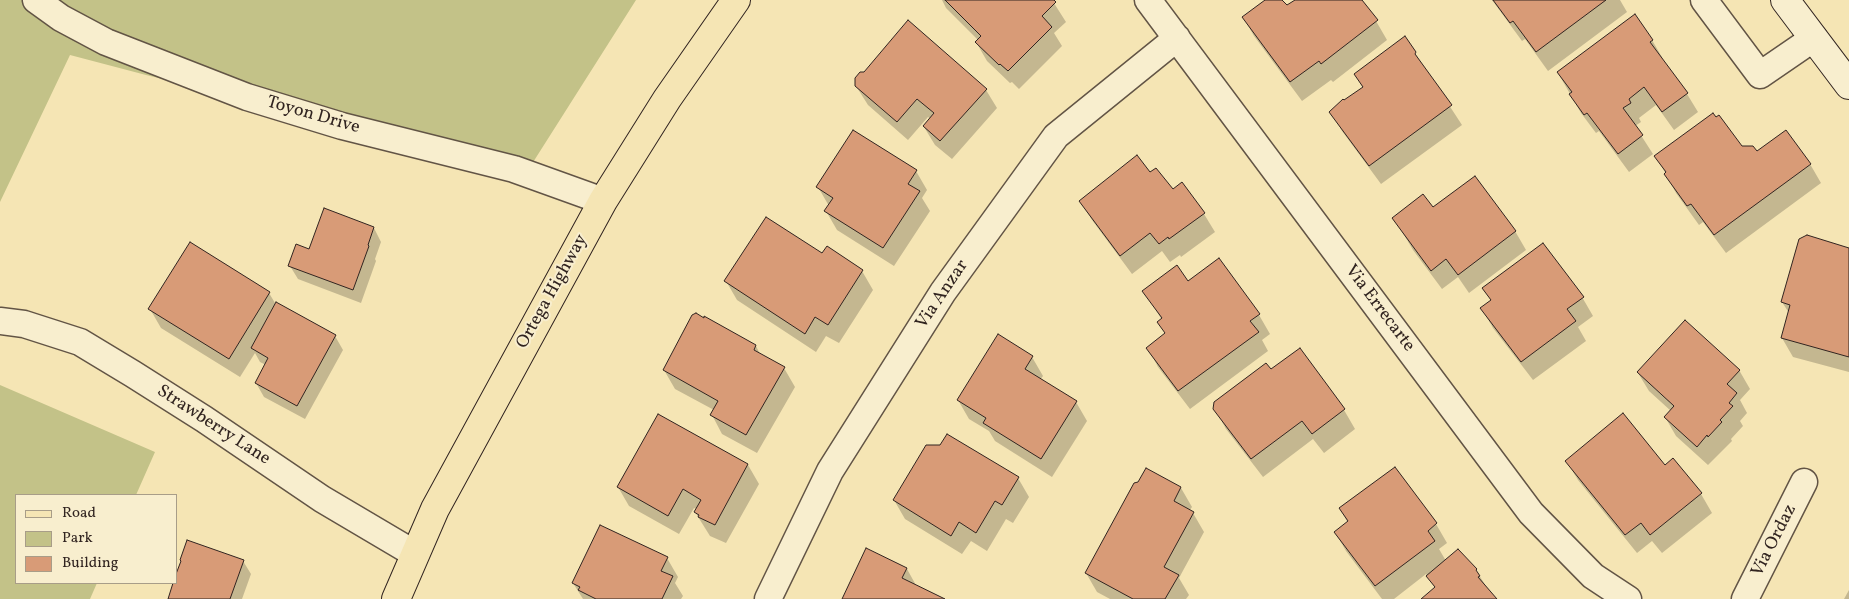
<!DOCTYPE html>
<html>
<head>
<meta charset="utf-8">
<style>
	body { margin:0 }
	#map { position:relative; width:1849px; height:599px; overflow:hidden; background:#f5e5b4; font-family:Vollkorn,serif }
	canvas { display:block }
	.legend { position:absolute; left:15px; top:494px; width:162px; height:90px; box-sizing:border-box; background:#f8eece; border:1px solid #a89d88; margin:0; padding:6px 9px; list-style:none; font-size:15px; color:#312420 }
	.legend li { display:flex; align-items:center; gap:10px; height:25px }
	.legend b { width:25px; border:1px solid #a89d88 }
</style>
</head>
<body>
<div id="map">
<canvas width="1849" height="599"></canvas>
<ul class="legend">
<li><b style="height:6px;background:#f5e5b4"></b>Road</li>
<li><b style="height:14px;background:#c3c288"></b>Park</li>
<li><b style="height:14px;background:#d89b77"></b>Building</li>
</ul>
</div>
<script>
const c = document.querySelector('canvas').getContext('2d');
c.lineJoin = 'round';
function fillPath(path, color) {
  c.fillStyle = color;
  c.fill(path, 'evenodd');
}
function toPath(rows) {
  const path = new Path2D();
  for (const r of rows) {
    path.moveTo(r[0], r[1]);
    for (let i = 2; i < r.length; i += 2) path.lineTo(r[i], r[i + 1]);
  }
  return path;
}
function stroke(path, color, width, dash) {
  c.strokeStyle = color;
  c.lineWidth = width;
  c.lineCap = dash ? 'butt' : 'round';
  c.setLineDash(dash || []);
  c.stroke(path);
}
function write(font, color, halo, rows, align = 'center') {
  c.font = font + ' Vollkorn,serif';
  c.lineWidth = 4;
  c.setLineDash([]);
  c.textBaseline = 'middle';
  c.strokeStyle = halo;
  c.fillStyle = color;
  for (const [text, x, y, turn = 0] of rows) {
    c.save();
    c.translate(x, y);
    c.rotate((+turn || 0) * Math.PI / 180);
    c.textAlign = isNaN(turn) ? turn : align;
    if (halo) c.strokeText(text, 0, 0);
    c.fillText(text, 0, 0);
    c.restore();
  }
}
const green = toPath([
	[0,0,636,0,530,167,146,75,70,55,0,202],
	[0,385,155,452,136,495,16,495,16,583,97,583,90,599,0,599]
]);
const shadow = toPath([
	[942,0,1052,0,1066,22,1054,33,1062,46,1019,89,1012,82,1010,83,987,61,976,42,978,40,946,8],
	[1267,0,1281,0,1287,7,1297,0,1361,0,1376,21,1387,40,1333,82,1331,80,1302,101,1254,36,1243,17],
	[1492,0,1620,0,1627,12,1548,71,1525,39,1522,41],
	[1652,40,1663,59,1662,60,1687,94,1698,112,1674,130,1656,105,1639,118,1641,122,1635,126,1653,154,1629,172,1599,131,1596,133,1581,113,1558,73],
	[1415,53,1462,125,1381,184,1342,131,1331,112,1343,101,1344,102,1363,88,1355,74],
	[856,86,986,90,997,108,952,159,935,145,924,127,931,119,928,117,908,140,868,105],
	[1741,147,1757,153,1810,164,1821,183,1726,253,1703,222,1699,225,1676,193,1656,156],
	[916,171,927,190,922,198,930,211,894,266,837,230,826,211,829,206,818,187],
	[1150,174,1204,214,1215,232,1181,257,1180,255,1170,262,1162,251,1132,274,1092,220,1081,202],
	[1433,209,1515,231,1526,250,1469,293,1458,277,1442,289,1413,250,1394,218],
	[374,228,381,242,375,259,376,261,361,303,298,279,290,266,310,250],
	[190,244,269,293,275,303,335,336,343,350,305,419,264,397,256,383,266,365,260,362,255,353,240,377,161,328,150,309],
	[1849,249,1849,372,1793,357,1782,338,1789,313,1782,302],
	[823,255,862,271,873,290,839,343,826,336,816,352,737,300,726,281],
	[1219,260,1259,315,1270,334,1262,340,1268,351,1190,409,1158,367,1148,348,1166,334,1159,323,1162,320,1144,291,1187,282],
	[1484,289,1582,297,1593,316,1578,327,1586,341,1533,380,1493,328,1482,309,1492,302],
	[756,346,761,356,784,368,795,387,757,453,722,434,712,415,714,410,675,389,664,370],
	[1299,350,1344,410,1355,429,1324,453,1313,439,1263,477,1226,429,1215,409],
	[1032,357,1043,376,1040,380,1076,402,1087,421,1052,477,995,441,989,431,969,419,958,400],
	[1739,370,1750,389,1740,400,1747,413,1740,421,1743,426,1731,439,1732,441,1708,465,1676,436,1665,417,1671,411,1649,391,1638,373],
	[658,416,748,465,759,484,726,543,710,536,695,512,697,509,694,508,679,534,629,506,618,487],
	[948,436,1018,478,1029,497,1013,523,1006,519,987,551,971,541,962,554,905,519,894,500,941,447],
	[1673,460,1701,494,1712,513,1662,553,1652,541,1637,553,1578,480,1567,462,1665,467],
	[1394,468,1436,524,1447,543,1439,549,1446,561,1476,570,1487,588,1496,599,1422,599,1435,588,1426,574,1394,599,1382,599,1346,551,1335,532,1348,523,1340,509],
	[1146,470,1181,488,1192,507,1189,511,1193,513,1204,532,1179,578,1189,595,1186,599,1110,599,1097,592,1086,573],
	[867,550,907,569,917,587,942,599,843,599],
	[667,558,678,577,675,583,683,596,681,599,583,599,573,583],
	[243,561,251,574,242,599,169,599,175,583],
	[1849,590,1849,599,1844,599]
]);
const building = toPath([
	[945,0,1054,0,1056,2,1042,16,1052,27,1008,71,1000,64,999,65,975,42,981,36,945,0],
	[1265,0,1282,0,1287,5,1295,0,1362,0,1378,20,1321,64,1319,61,1290,82,1242,17,1265,0],
	[1493,0,1606,0,1536,52,1513,21,1510,23,1493,0],
	[1635,14,1653,40,1650,42,1688,93,1662,112,1644,87,1629,99,1631,103,1623,108,1643,135,1618,154,1587,113,1584,115,1569,94,1572,92,1557,72,1635,14],
	[908,20,987,89,940,141,923,126,934,113,917,99,897,122,855,86,855,78,860,72,864,72,908,20],
	[1405,36,1416,52,1415,54,1452,105,1369,166,1329,112,1343,99,1344,100,1363,87,1354,74,1405,36],
	[1713,113,1716,117,1719,115,1742,146,1753,146,1757,151,1786,130,1811,164,1714,235,1691,204,1687,206,1664,174,1666,172,1654,156,1713,113],
	[853,130,917,170,908,184,920,191,883,248,824,211,833,198,816,187,853,130],
	[1137,155,1150,172,1156,168,1173,189,1182,182,1205,213,1169,239,1168,237,1159,244,1150,233,1120,256,1079,201,1137,155],
	[1475,176,1516,231,1458,275,1446,259,1431,271,1392,218,1423,194,1433,207,1475,176],
	[324,208,374,227,368,245,369,246,353,290,288,266,296,244,309,249,324,208],
	[766,217,822,253,827,246,863,270,828,325,815,317,805,334,724,281,766,217],
	[1807,235,1849,248,1849,357,1781,338,1790,305,1781,302,1799,239,1807,235],
	[190,242,270,292,229,359,148,309,190,242],
	[1543,243,1584,297,1567,309,1576,321,1521,362,1480,308,1491,300,1482,288,1543,243],
	[1219,258,1260,314,1250,321,1259,332,1178,391,1146,348,1165,333,1157,322,1162,318,1142,291,1177,265,1188,281,1219,258],
	[276,302,336,335,297,406,255,383,268,358,251,348,276,302],
	[696,313,704,318,704,316,756,345,754,350,785,367,746,435,710,415,718,401,663,370,692,315,696,313],
	[1685,320,1740,370,1727,384,1737,393,1729,403,1733,406,1720,420,1722,422,1708,437,1707,435,1697,447,1664,417,1674,406,1637,372,1685,320],
	[998,334,1033,356,1025,369,1077,401,1041,459,983,423,986,418,957,400,998,334],
	[1300,348,1345,409,1312,434,1302,421,1251,459,1213,409,1214,402,1266,363,1271,369,1300,348],
	[1623,413,1665,465,1673,458,1702,493,1650,535,1641,523,1625,535,1565,461,1623,413],
	[658,414,748,464,715,525,698,517,699,515,694,512,701,500,683,489,668,516,617,487,658,414],
	[947,434,1019,477,1002,505,995,501,976,533,959,522,951,536,893,500,926,445,940,445,947,434],
	[1395,467,1437,523,1428,531,1435,541,1375,586,1334,532,1348,521,1339,508,1395,467],
	[1146,468,1181,487,1174,501,1194,512,1164,567,1179,575,1165,599,1133,599,1085,573,1134,483,1138,482,1146,468],
	[600,525,668,557,661,571,673,576,662,599,596,599,578,590,580,587,572,583,600,525],
	[187,540,244,560,230,599,168,599,173,583,176,583,176,574,181,561,180,560,187,540],
	[866,548,907,568,902,578,945,599,842,599,866,548],
	[1458,549,1477,569,1476,570,1480,576,1478,577,1497,599,1421,599,1435,587,1426,576,1458,549]
]);
const street = toPath([
	[36,0,61,18,106,42,247,97,342,126,514,169,603,201],
	[1148,0,1531,513,1593,576,1628,599],
	[1704,0,1760,75,1814,38],
	[0,321,24,324,80,342,133,374,204,419,322,499,415,554],
	[768,599,830,471,943,292,1056,136,1177,38],
	[1745,599,1804,482]
]);
const secondary = toPath([
	[1785,0,1849,85]
]);
const primary = toPath([
	[396,599,435,509,603,201,667,99,736,0]
]);
const streetNames = [
	["Toyon Drive",313,116,16],
	["Ortega Highway",553,292,-61],
	["Via Anzar",943,295,-56],
	["Via Errecarte",1379,309,53],
	["Strawberry Lane",213,426,33],
	["Via Ordaz",1775,541,-63]
];
fillPath(green, '#c3c288');
fillPath(shadow, '#0003');
fillPath(building, '#d89b77');
stroke(building, '#312420', 1);
stroke(street, '#625445', 29);
stroke(secondary, '#312420', 30);
stroke(primary, '#312420', 30);
stroke(street, '#f8eece', 26);
stroke(secondary, '#f8eece', 28);
stroke(primary, '#f5e5b4', 28);
write('18px', '#312420', '#f8eece', streetNames);
</script>
</body>
</html>
